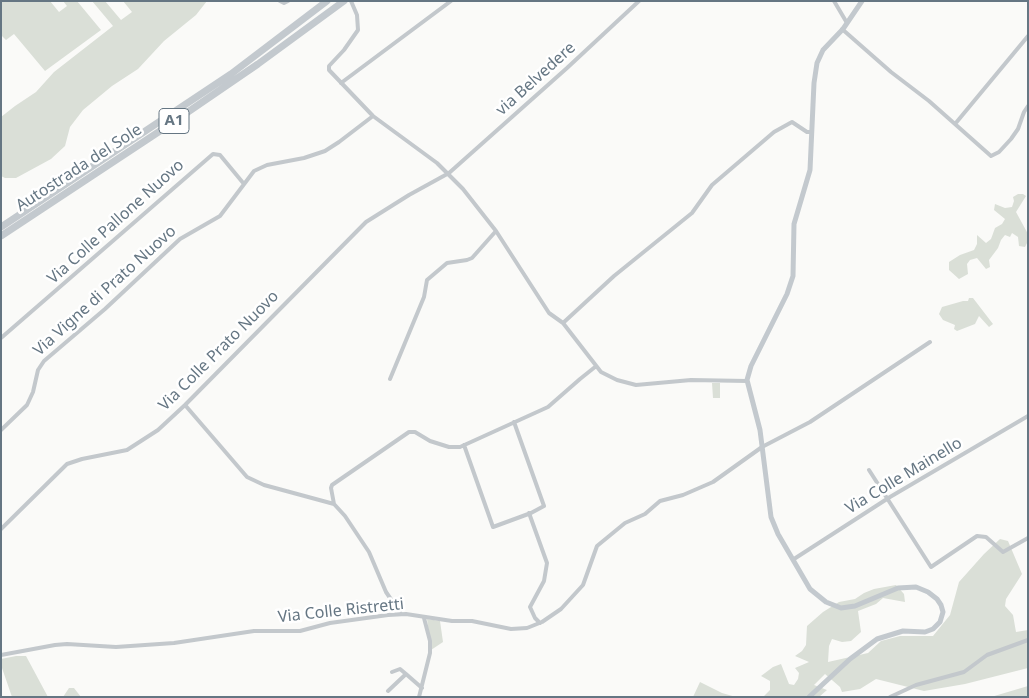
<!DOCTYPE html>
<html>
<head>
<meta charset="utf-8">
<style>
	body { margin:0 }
	#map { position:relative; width:1029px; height:698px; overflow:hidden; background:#fafaf8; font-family:"Noto Sans",sans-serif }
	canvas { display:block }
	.frame { position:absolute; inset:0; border:2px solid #657683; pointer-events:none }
</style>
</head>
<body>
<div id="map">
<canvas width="1029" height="698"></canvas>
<div class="frame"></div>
</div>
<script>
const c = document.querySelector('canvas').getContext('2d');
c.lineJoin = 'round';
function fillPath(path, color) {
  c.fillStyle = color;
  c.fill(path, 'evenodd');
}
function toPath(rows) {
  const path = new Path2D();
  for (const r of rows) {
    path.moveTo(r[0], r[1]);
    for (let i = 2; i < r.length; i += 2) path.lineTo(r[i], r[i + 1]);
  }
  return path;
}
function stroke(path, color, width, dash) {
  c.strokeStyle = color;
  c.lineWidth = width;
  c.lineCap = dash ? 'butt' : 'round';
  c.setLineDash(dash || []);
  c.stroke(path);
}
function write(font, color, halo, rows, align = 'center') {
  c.font = font + ' "Noto Sans",sans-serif';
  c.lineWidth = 5;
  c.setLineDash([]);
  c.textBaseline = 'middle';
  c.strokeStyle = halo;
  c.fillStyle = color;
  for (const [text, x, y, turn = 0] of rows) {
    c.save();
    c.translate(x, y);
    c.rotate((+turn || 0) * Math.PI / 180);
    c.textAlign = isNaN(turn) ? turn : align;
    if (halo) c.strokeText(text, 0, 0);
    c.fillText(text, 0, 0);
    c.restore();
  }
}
const green = toPath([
	[1,1,50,1,59,12,67,6,63,1,77,1,101,30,45,71,14,34,6,40,1,35],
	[92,1,105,1,121,20,132,12,123,1,207,1,196,15,164,41,138,69,112,86,83,110,70,127,65,146,51,159,16,178,5,178,1,176,1,117,15,106,36,92,54,72,113,26],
	[1018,194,1023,194,1026,196,1016,212,1028,234,1028,241,1025,247,1019,246,1018,237,1012,233,1010,237,1005,235,1001,240,998,248,989,260,990,267,986,269,977,258,970,260,967,264,968,274,959,279,949,270,949,262,960,255,974,250,977,244,977,235,986,243,991,239,995,228,1002,224,1005,219,994,210,995,204,1005,208,1012,207,1014,201,1013,197],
	[969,298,973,298,993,324,989,327,979,316,975,324,957,331,954,329,955,325,943,320,939,314,942,307,963,301,968,301],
	[712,383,720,383,720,398,713,398],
	[1000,539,1008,541,1022,574,1006,599,1005,606,1013,615,1016,632,1028,630,1028,668,965,684,924,691,876,679,860,689,842,692,840,687,825,674,814,685,827,690,819,697,763,697,770,690,770,681,761,676,773,667,781,664,789,684,794,685,798,679,799,673,795,668,809,662,795,656,802,651,806,645,807,626,823,612,839,602,855,599,864,593,874,589,896,585,904,594,905,602,883,598,876,604,858,611,861,632,851,641,842,642,832,639,829,646,828,662,868,653,881,641,900,636,933,636,950,615,959,582,984,554],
	[427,619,440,621,443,642,431,650],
	[16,656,26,656,48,697,12,697,2,668,1,659],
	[700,682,722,693,736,697,693,697],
	[1028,686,1028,697,991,697],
	[69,688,74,688,81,697,63,697]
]);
const street = toPath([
	[280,1,284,3,288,1],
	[351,1,357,15,358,30,344,50,329,66,329,70,373,116,437,163,463,189,496,231,549,313,563,323,601,372,617,380,636,385,691,380,747,381],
	[834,1,847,23],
	[842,29,891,72,929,101,991,156,999,152,1011,139,1018,129,1024,112,1028,106],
	[341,83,451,1],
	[955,124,1028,36],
	[563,323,614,276,692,213,712,185,774,132,792,122,807,132,812,132],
	[1,338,213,154,220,155,244,184],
	[390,379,424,297,427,280,447,263,467,260,472,258,496,231],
	[185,405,247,477,264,485,334,504],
	[1,430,27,405,33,392,38,370,44,361,105,309,180,239,220,216,254,171,267,165,304,158,325,151,339,142,373,116],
	[464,445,493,527,531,513,544,506,514,422],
	[869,470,931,567,977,536,986,537,1003,552,1028,538],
	[529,513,547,563,544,581,530,607,535,618,540,623],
	[1,529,67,464,82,459,127,450,158,430,185,405,366,222,409,195,449,173,567,68,639,1],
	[794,559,890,497,1028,416],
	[401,614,386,592,369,552,345,516,334,504,331,488,332,485,409,432,415,432,430,441,449,447,460,447,548,407,580,379,595,367],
	[1,655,55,645,67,644,116,647,174,643,254,631,300,631,330,623,388,615,406,614,452,621,472,621,511,629,527,628,542,622,561,609,583,585,597,546,625,523,645,514,660,501,683,495,713,482,762,447,810,422,930,342],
	[392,672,400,669,406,674],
	[388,691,406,674,422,688],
	[419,697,430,653,430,641,424,618],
	[890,697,916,685,964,672,987,655,1028,640]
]);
const secondary = toPath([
	[809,697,850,659,877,639,903,631,925,632,933,629,940,622,943,612,941,605,937,599,928,592,916,587,898,588,855,606,841,608,826,602,810,589,778,534,771,517,760,430,747,380,751,366,787,294,793,276,794,224,810,170,814,83,817,63,823,50,843,29,862,1]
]);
const highway = toPath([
	[1,227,231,74,327,1],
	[1,236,166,127,258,64,344,1]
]);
const shields = [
	[174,121,30]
];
const shieldNames = [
	["A1",174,121]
];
const streetNames = [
	["via Belvedere",536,79,-42],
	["Autostrada del Sole",79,168,-33],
	["Via Colle Pallone Nuovo",116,222,-42],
	["Via Vigne di Prato Nuovo",105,291,-42],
	["Via Colle Prato Nuovo",219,351,-45],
	["Via Colle Mainello",904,476,-31],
	["Via Colle Ristretti",341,611,-6]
];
fillPath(green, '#dadfd7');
stroke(street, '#c3c8cc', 4);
stroke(secondary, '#c3c9ce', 5);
stroke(highway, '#c3c9ce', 7);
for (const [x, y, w] of shields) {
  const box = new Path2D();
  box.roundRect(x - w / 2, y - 12.5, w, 25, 4);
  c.fillStyle = '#fff';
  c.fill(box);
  stroke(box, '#657683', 1);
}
write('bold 15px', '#657683', null, shieldNames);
write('16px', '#657683', '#fff', streetNames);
</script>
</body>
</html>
